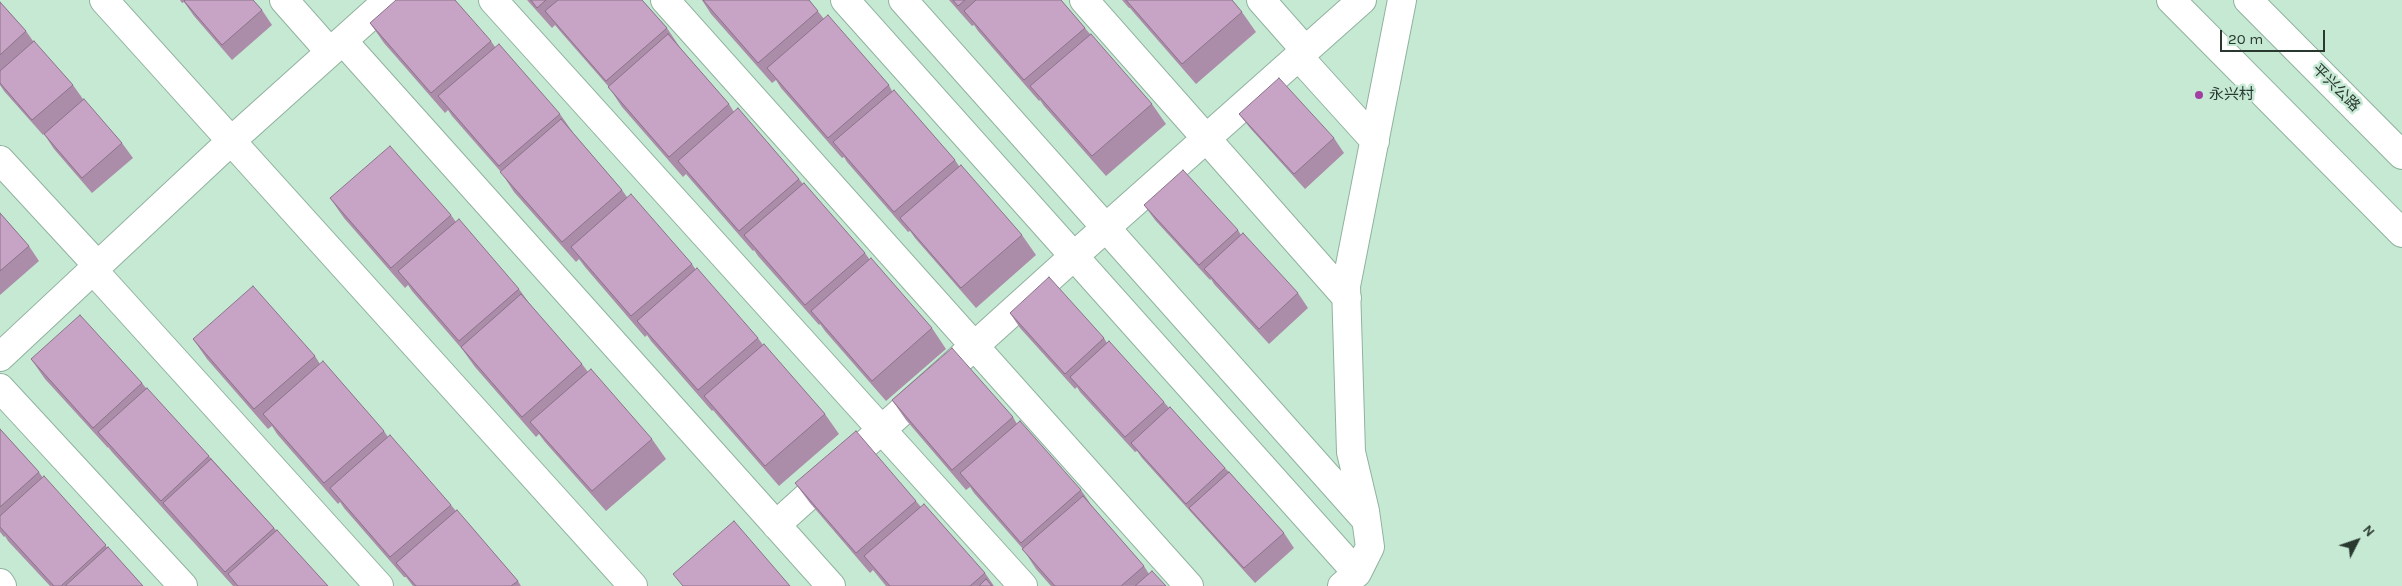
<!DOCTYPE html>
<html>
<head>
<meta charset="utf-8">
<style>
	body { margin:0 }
	#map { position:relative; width:2402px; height:586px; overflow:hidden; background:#c6e9d4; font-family:Karla,sans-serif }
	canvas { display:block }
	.north { position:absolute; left:2332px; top:516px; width:50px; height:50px; -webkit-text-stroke:4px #c6e9d4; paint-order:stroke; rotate:49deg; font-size:14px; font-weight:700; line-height:20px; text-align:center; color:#2a3930 }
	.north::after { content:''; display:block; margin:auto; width:18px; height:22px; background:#2a3930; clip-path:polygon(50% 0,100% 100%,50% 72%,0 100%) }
	.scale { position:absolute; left:2220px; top:30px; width:105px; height:22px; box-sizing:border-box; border:2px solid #2a3930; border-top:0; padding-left:6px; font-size:15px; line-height:18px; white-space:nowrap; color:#2a3930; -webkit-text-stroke:4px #c6e9d4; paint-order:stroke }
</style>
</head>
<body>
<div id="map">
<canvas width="2402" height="586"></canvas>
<div class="north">N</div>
<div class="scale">20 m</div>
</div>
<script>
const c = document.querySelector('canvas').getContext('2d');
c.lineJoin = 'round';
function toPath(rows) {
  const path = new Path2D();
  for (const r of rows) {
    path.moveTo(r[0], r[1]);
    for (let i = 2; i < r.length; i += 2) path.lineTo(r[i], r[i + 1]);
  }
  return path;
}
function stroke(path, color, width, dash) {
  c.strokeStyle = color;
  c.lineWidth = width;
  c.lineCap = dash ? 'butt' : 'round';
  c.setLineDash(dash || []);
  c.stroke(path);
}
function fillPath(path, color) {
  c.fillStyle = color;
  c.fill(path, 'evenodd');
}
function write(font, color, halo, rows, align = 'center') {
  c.font = font + ' Karla,"Noto Sans SC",sans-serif';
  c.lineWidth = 5;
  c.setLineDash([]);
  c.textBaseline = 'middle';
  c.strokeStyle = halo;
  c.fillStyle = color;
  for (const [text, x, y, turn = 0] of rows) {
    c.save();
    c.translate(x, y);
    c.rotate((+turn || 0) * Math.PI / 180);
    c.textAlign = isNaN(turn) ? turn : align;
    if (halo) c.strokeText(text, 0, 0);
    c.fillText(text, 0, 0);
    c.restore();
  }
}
const minor = toPath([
	[104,0,633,586],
	[284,0,330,52],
	[493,0,1023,586],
	[665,0,1189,586],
	[845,0,1357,573],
	[903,0,1366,520],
	[1084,0,1347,298],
	[1261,0,1306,51],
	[343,41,831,586],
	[1299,57,1375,141],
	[0,160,98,266],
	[93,270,379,586],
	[0,357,231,141,388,0],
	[0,388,183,586],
	[776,525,1074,256,1362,0],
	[0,583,2,586],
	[1342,586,1357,573,1370,547,1365,511,1351,452,1346,286,1402,0]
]);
const major = toPath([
	[2171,0,2402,233],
	[2248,0,2402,155]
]);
const wall = toPath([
	[180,0,253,0,262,10,272,25,232,60,194,16,184,2,182,3],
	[527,0,642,0,667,28,681,49,729,104,734,112,799,179,803,184,865,253,870,260,932,328,946,349,886,401,825,331,820,324,819,325,758,256,754,250,753,251,692,181,686,174,683,177,622,107,608,86,560,31,555,25,552,28],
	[702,0,809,0,824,19,889,85,892,91,955,160,959,166,1022,235,1036,255,976,308,915,238,910,231,908,232,847,162,844,157,842,158,781,88,776,80,772,83,711,14],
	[949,0,1061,0,1085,28,1090,34,1152,104,1166,124,1106,176,1044,106,1040,100,1039,101,978,31,974,25,972,26],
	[1122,0,1232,0,1242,12,1256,32,1196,84,1135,14,1130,8,1129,8],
	[0,2,26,31,33,41,73,85,83,99,122,143,133,158,92,193,54,149,44,134,43,135,4,91,0,85],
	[370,23,491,41,495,47,560,114,574,134,622,190,627,197,692,264,696,270,758,338,763,345,825,414,839,434,779,486,718,416,713,410,712,411,651,341,647,335,645,337,585,267,579,259,576,262,514,192,501,172,452,116,448,110,445,113,384,43],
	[1239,114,1334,138,1344,153,1305,189,1250,128],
	[330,198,451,215,456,222,519,289,532,307,582,364,588,372,652,439,666,459,606,511,545,442,539,434,536,437,475,367,462,349,412,291,408,285,405,288,344,218],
	[1144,205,1238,230,1241,235,1298,293,1308,308,1269,344,1214,284,1211,279,1210,280,1155,220],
	[0,213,29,246,39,261,0,295],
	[1010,313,1104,338,1107,343,1164,402,1169,408,1225,468,1229,472,1284,533,1294,548,1255,583,1142,458,1137,451,1135,452,1080,392,1077,387,1075,389,1020,328],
	[193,339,315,356,320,364,384,431,388,437,451,505,456,511,518,581,521,586,413,586,406,577,404,577,344,508,340,502,338,504,277,434,272,426,268,429,207,359],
	[31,359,142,383,146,388,209,456,276,530,328,586,233,586,112,452,108,447,108,448,45,379],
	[892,400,1013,417,1017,424,1081,490,1094,509,1144,566,1149,574,1166,586,1051,586,1036,569,1023,549,974,493,970,487,966,490,906,420],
	[0,429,39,472,43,478,143,586,50,586,8,541,5,536,4,537,0,532],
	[795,483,916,501,921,507,985,573,994,586,886,586,873,570,870,573,810,503]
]);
const building = toPath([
	[185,0,253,0,262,10,222,45,184,1,185,0],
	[396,0,455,0,491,41,431,93,370,23,396,0],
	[531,0,546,0,537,8,531,0],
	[558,0,642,0,667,28,606,81,545,11,558,0],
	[703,0,809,0,818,11,758,63,703,0],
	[953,0,965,0,958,6,953,0],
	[976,0,1061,0,1085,28,1024,80,964,11,976,0],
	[1126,0,1232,0,1242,12,1182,64,1126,0],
	[0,2,26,31,0,55,0,2],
	[828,15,889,85,828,138,767,68,828,15],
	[668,34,729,104,669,157,608,87,668,34],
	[1091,34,1152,104,1092,156,1030,86,1091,34],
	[34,41,73,85,32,120,0,83,0,71,34,41],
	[499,44,560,114,499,166,438,96,499,44],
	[1279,78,1334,138,1294,174,1239,114,1279,78],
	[894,90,955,160,894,212,833,142,894,90],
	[84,99,122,143,82,178,44,134,84,99],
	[738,108,799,179,739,231,678,161,738,108],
	[561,119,622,190,562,242,500,172,561,119],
	[390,146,451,215,391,268,330,198,390,146],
	[961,165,1022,235,961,288,900,218,961,165],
	[1183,170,1238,230,1199,265,1144,205,1183,170],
	[804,183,865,253,805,305,744,235,804,183],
	[631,194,692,264,631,316,571,247,631,194],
	[0,213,29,246,0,271,0,213],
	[459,219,519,289,459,341,398,271,459,219],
	[1243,233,1298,293,1259,329,1204,269,1243,233],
	[871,258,932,328,872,381,811,311,871,258],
	[697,268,758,338,698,390,637,321,697,268],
	[1049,277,1104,338,1065,374,1010,313,1049,277],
	[253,286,315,356,254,409,193,339,253,286],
	[521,294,582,364,522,417,461,347,521,294],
	[80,315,142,383,93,428,31,359,80,315],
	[1109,341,1164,402,1125,437,1070,377,1109,341],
	[764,344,825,414,765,466,704,396,764,344],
	[952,348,1013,417,952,470,892,400,952,348],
	[323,361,384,431,324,483,263,414,323,361],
	[591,369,652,439,592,491,530,422,591,369],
	[147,388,209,456,161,501,98,432,147,388],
	[1170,407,1225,468,1186,504,1131,443,1170,407],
	[1020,421,1081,490,1021,543,960,473,1020,421],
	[0,429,39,472,0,507,0,429],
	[856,431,916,501,856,553,795,483,856,431],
	[390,435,451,505,390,557,330,488,390,435],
	[211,459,274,528,225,572,163,503,211,459],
	[1229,472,1284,533,1244,568,1189,508,1229,472],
	[44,476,106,545,61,586,54,586,0,527,0,516,44,476],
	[1083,496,1144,566,1121,586,1055,586,1022,549,1083,496],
	[924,504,985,573,970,586,890,586,864,556,924,504],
	[457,510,518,581,511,586,416,586,396,563,457,510],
	[734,521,790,586,683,586,673,574,734,521],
	[277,530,328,586,238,586,228,574,277,530],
	[108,547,143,586,65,586,108,547],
	[1152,571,1166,586,1135,586,1152,571],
	[986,579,992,586,979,586,986,579]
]);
const markers = [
	[2199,95,5,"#a33ea2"]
];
const streetNames = [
	["平兴公路",2336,88,45]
];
const poiNames = [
	["永兴村",2209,95]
];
stroke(minor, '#90b29e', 30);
stroke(major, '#90b29e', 30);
stroke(minor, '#fff', 28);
stroke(major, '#fff', 28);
fillPath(wall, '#ab8da9');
fillPath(building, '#c7a4c5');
stroke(building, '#8b738a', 1);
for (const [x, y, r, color] of markers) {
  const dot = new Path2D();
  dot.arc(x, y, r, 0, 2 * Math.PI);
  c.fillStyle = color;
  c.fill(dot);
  stroke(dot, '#c6e9d4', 2);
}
write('15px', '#2a3930', '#c6e9d4', streetNames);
write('15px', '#2a3930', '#c6e9d4', poiNames, 'left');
</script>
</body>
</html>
